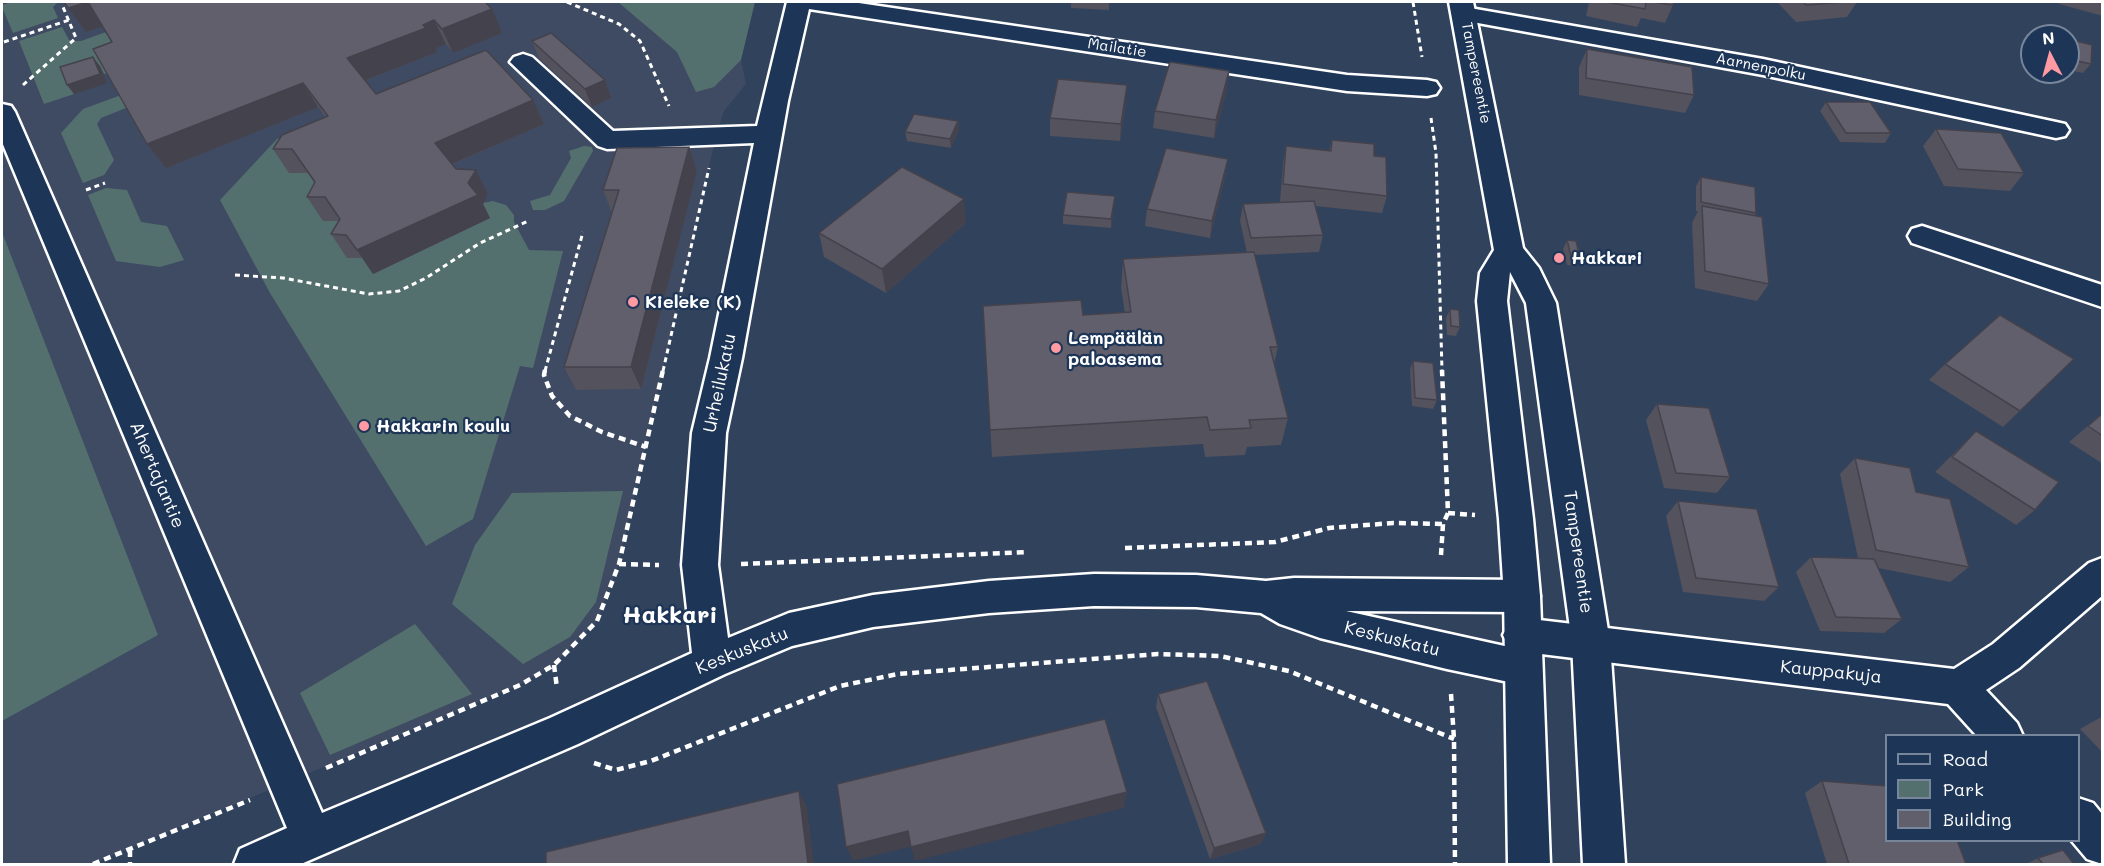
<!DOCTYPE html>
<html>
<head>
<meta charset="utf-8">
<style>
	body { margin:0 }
	#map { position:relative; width:2104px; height:866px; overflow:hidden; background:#31425d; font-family:Mali,sans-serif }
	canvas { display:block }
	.frame { position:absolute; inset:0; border:3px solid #fff; pointer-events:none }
	.legend { position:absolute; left:1885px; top:734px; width:195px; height:108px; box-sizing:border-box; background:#1d3557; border:2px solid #77869a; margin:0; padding:8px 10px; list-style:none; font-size:18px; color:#fff }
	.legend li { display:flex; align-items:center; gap:12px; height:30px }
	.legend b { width:30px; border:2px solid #77869a }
	.north { position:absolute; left:2020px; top:24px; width:60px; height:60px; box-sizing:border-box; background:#1d3557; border:2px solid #77869a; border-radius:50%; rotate:354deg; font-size:16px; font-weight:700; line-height:24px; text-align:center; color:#fff }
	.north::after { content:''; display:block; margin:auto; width:21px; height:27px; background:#ff9aa2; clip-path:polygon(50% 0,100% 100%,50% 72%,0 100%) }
</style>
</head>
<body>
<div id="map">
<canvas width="2104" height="866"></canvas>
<div class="frame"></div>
<ul class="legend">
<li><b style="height:8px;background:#1d3557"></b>Road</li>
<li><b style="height:16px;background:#54706e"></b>Park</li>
<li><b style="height:16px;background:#615f6c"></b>Building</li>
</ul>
<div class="north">N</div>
</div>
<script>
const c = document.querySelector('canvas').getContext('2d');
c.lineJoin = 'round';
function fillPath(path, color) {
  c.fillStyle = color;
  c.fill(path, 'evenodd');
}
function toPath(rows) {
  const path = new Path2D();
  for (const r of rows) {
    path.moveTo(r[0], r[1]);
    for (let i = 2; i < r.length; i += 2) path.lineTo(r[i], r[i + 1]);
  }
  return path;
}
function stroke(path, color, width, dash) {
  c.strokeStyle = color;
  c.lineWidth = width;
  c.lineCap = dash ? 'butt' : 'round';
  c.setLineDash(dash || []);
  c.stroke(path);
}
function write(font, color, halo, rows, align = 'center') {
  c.font = font + ' Mali,sans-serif';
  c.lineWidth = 4.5;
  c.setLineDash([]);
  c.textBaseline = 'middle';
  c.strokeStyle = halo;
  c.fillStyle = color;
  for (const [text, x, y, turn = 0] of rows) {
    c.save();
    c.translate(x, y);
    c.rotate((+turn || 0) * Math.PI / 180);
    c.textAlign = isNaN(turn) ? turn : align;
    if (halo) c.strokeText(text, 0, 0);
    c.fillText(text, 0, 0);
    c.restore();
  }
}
const built = toPath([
	[2,2,692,2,741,60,746,84,724,111,716,136,619,564,597,621,554,665,520,685,92,864,2,864,2,721,158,635,2,232]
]);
const green = toPath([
	[12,2,58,2,53,7,58,18,13,33,2,7,2,5],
	[618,2,755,2,741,60,714,87,696,92,677,52],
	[62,27,69,40,74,41,81,41,109,31,130,66,104,74,100,66,68,77,74,94,44,104,19,41],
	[124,94,131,106,101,118,97,124,114,160,104,175,83,183,61,133,83,109],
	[326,119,290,172,308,173,341,221,348,258,362,258,481,207,483,203,493,201,506,205,514,215,514,222,529,250,563,251,533,368,520,366,473,519,426,546,270,293,220,200,277,139],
	[584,146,592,147,593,151,564,201,545,210,533,210,530,201,550,195,571,158,569,151],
	[106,188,127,190,141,222,167,226,184,260,160,267,116,261,88,195],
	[2,232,158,635,2,721],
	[623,491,596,602,570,637,523,664,452,604,475,545,512,493],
	[415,624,472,694,330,755,300,693]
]);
const pathFar1 = toPath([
	[567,2,619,24,640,41,669,106],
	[1413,2,1422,57],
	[4,42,69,20],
	[23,85,76,38,63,7,72,2],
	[1431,118,1436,153,1442,371],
	[86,190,105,183],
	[235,275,283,278,369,294,399,291,426,278,480,243,528,221],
	[545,371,583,232],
	[663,371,709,168]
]);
const path = toPath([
	[545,370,544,375,552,396,570,416,602,432,646,447],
	[1448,513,1475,515],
	[1125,548,1275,542,1329,528,1393,523,1443,524],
	[1441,555,1443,524,1448,513,1442,370],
	[619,564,659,565],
	[741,564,1027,552],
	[554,665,557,688],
	[1451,694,1454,739,1455,864],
	[594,763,616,770,651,761,840,686,898,674,1158,654,1220,656,1289,671,1454,739],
	[326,768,520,685,554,665,597,621,619,564,663,370],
	[130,850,130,864],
	[93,864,250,800]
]);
const minor = toPath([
	[787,2,852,2,1347,75,1427,80,1436,82,1440,88,1436,94,1427,96,1347,91,809,9,788,101,742,358,726,433,718,565,728,638,789,613,873,595,989,581,1094,574,1196,575,1266,581,1294,578,1522,580,1535,585,1540,596,1535,607,1522,612,1346,611,1509,647,1503,635,1509,623,1522,618,1954,669,1993,644,2089,563,2102,558,2102,596,2019,668,1986,690,2017,723,2023,736,1977,736,1948,704,1533,653,1536,655,1542,667,1536,679,1523,685,1447,669,1320,638,1280,624,1261,613,1196,607,1094,606,989,613,873,627,792,646,725,674,578,744,301,864,234,864,240,849,287,828,2,142,2,104,11,106,15,112,322,813,550,718,692,653,682,565,692,433,710,358,754,143,607,149,598,146,510,62,514,57,523,54,532,57,613,131,757,126,787,2],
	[1464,7,1763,59,2056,122,2065,124,2069,130,2065,136,2056,138,1763,75,1456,19,1452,14,1456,9,1464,7],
	[1922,226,2102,285,2102,307,1912,243,1908,236,1912,229,1922,226],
	[2078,798,2093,803,2102,814,2102,864,2087,859,2071,840,2078,840,2078,798]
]);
const major = toPath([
	[1449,2,1473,2,1523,248,1539,268,1556,303,1610,643,1625,864,1583,864,1572,643,1526,303,1510,272,1507,301,1533,519,1540,596,1550,864,1508,864,1504,596,1499,519,1477,301,1480,273,1494,250,1449,2]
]);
const wall = toPath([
	[64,2,485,2,502,33,453,53,446,44,436,48,437,52,365,81,376,94,533,100,544,124,453,164,456,169,476,170,488,194,483,204,490,218,373,274,362,258,347,258,331,234,339,221,323,221,307,197,315,183,308,173,289,173,273,149,325,117,318,107,166,168,147,144,112,42,103,26,86,32],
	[1071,2,1109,2,1109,10,1071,8],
	[1237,2,1261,2,1260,3],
	[1589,2,1674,2,1673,5,1665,23,1641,18,1637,27,1586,16],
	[1777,2,1857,2,1847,17,1796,22],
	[2059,2,2103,2,2103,16,2059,4],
	[2068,39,2091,64,2083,73,2068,70],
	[532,41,611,98,592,107,539,58],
	[1587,49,1694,95,1685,113,1579,95,1579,67],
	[1227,88,1214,138,1153,128,1155,111],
	[1126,102,1120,141,1050,136,1050,118],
	[1826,102,1891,133,1885,143,1840,142,1820,111],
	[958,121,959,130,951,148,907,141,905,132],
	[1936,129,2024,173,2010,191,1944,186,1923,146],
	[1332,140,1374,156,1387,196,1382,213,1315,206,1323,235,1319,252,1255,255,1278,347,1274,364,1288,418,1281,445,1247,447,1245,455,1205,457,1203,444,992,457,983,306,1083,315,1125,313,1121,288,1123,259,1247,253,1240,221,1243,204,1285,202,1280,202,1283,163,1286,146,1329,151],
	[689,147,697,171,641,389,576,390,564,367,612,213,603,190],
	[1228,159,1225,176,1210,238,1145,226,1147,209],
	[1701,177,1756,213,1755,216,1769,284,1757,301,1695,288,1692,223,1698,211,1696,211,1696,186],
	[1115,196,1111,228,1063,224,1063,215],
	[966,223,886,293,824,257,819,233],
	[1567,240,1580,257,1576,266,1567,265,1563,249],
	[1450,309,1460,327,1456,336,1447,335,1446,318],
	[2074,359,2003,427,1929,380,1945,364],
	[1413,361,1437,400,1433,409,1412,406,1410,369],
	[1657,404,1730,477,1717,493,1664,488,1646,420],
	[2103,413,2103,464,2069,442],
	[1976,431,2035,510,2016,525,1935,472],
	[1855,458,1916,492,1969,567,1950,582,1878,568,1902,619,1884,633,1820,631,1796,572,1811,557,1858,558,1840,474],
	[1678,501,1779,587,1764,601,1683,592,1666,516],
	[1158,694,1266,833,1261,844,1210,859,1156,707],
	[2103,716,2103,753,2080,729],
	[1822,781,1966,864,1827,864,1805,793],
	[2038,858,2074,864,2026,864]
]);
const shadedWall = toPath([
	[88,2,106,25,86,32,68,8],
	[492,9,502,33,453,53,442,29],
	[434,20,446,44,436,48,437,52,361,82,347,58],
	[93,57,100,66,107,83,74,94,67,85],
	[1229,71,1227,88,1214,138,1216,120],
	[605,80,611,98,592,107,585,89],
	[303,83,318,107,166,168,147,144],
	[1127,85,1126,102,1120,141,1121,124],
	[533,100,544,124,447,166,435,143],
	[958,121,959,130,951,148,950,139],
	[689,147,697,171,641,389,631,367],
	[1228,159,1225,176,1210,238,1212,221],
	[476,170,488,194,483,204,490,218,373,274,357,250,468,183],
	[1115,196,1114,205,1111,228,1111,219],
	[964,199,966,223,886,293,882,269],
	[799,791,807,807,814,864,808,864],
	[1127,792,1124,808,915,861,911,847],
	[908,831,913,846,853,861,846,847],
	[1266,833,1261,844,1210,859,1214,848]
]);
const building = toPath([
	[64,2,88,2,68,8,64,2],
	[88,2,485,2,492,9,442,29,434,20,423,25,426,28,347,58,376,94,486,50,533,100,435,143,456,169,476,170,468,183,478,195,357,250,346,235,331,234,340,219,325,197,307,197,315,182,292,149,273,149,282,135,328,116,303,83,147,144,93,49,112,42,88,2],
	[1607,2,1646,2,1645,9,1607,2],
	[1654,2,1674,2,1673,5,1654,2],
	[1803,2,1844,2,1806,5,1803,2],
	[551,33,605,80,585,89,532,41,551,33],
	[2068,39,2092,45,2091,64,2068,59,2068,39],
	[1587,49,1692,67,1694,95,1586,78,1587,49],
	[93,57,100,74,67,85,60,67,93,57],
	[1170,62,1229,71,1216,120,1155,111,1170,62],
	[1058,79,1127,85,1121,124,1050,118,1058,79],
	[1826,102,1870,102,1891,133,1846,133,1826,102],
	[914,114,958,121,950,139,905,132,914,114],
	[1936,129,2001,133,2024,173,1958,169,1936,129],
	[1332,140,1374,144,1374,156,1386,157,1387,196,1283,184,1286,146,1331,151,1332,140],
	[689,147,631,367,564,367,619,190,603,190,617,148,689,147],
	[1166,148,1228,159,1212,221,1147,209,1166,148],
	[902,167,964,199,882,269,819,233,902,167],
	[1701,177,1755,187,1756,213,1701,202,1701,177],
	[1067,192,1115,196,1111,219,1063,215,1067,192],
	[1314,201,1323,235,1251,238,1243,204,1314,201],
	[1702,206,1762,217,1769,284,1705,271,1702,206],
	[1567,240,1576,241,1580,257,1571,256,1567,240],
	[1254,252,1278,347,1270,347,1288,418,1249,420,1251,428,1210,430,1207,417,990,430,983,306,1081,300,1083,315,1131,312,1123,259,1254,252],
	[1450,309,1459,310,1460,327,1451,326,1450,309],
	[2000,315,2074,359,2020,411,1945,364,2000,315],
	[1413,361,1433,363,1437,400,1415,398,1413,361],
	[1657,404,1709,408,1730,477,1676,473,1657,404],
	[2103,413,2103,436,2088,426,2103,413],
	[1976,431,2059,482,2035,510,1952,457,1976,431],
	[1855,458,1910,468,1916,492,1950,499,1969,567,1876,550,1855,458],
	[1678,501,1757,509,1779,587,1696,578,1678,501],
	[1811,557,1874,559,1902,619,1836,617,1811,557],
	[1207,681,1266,833,1214,848,1158,694,1207,681],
	[1105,719,1127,792,911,847,908,831,846,847,837,784,1105,719],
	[1822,781,1887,786,1887,840,1957,840,1966,864,1849,864,1822,781],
	[799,791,808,864,546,864,546,852,799,791],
	[2063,850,2074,864,2043,864,2038,858,2063,850]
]);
const markers = [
	[1559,258,6,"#ff9aa2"],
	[633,302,6,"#ff9aa2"],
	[1056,348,6,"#ff9aa2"],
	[364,426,6,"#ff9aa2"]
];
const farStreetnames = [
	["Mailatie",1117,48,9],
	["Aarnenpolku",1761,67,11],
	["Tampereentie",1476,73,79]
];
const poiNames = [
	["Hakkari",1571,258],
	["Kieleke (K)",645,302],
	["Lempäälän",1068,338],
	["paloasema",1068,359],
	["Hakkarin koulu",376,426]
];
const streetNames = [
	["Urheilukatu",720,383,-78],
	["Ahertajantie",157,475,67],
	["Tampereentie",1578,552,82],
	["Keskuskatu",1392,639,14],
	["Keskuskatu",742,651,-22],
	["Kauppakuja",1831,672,6]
];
const districtNames = [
	["Hakkari",670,616]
];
fillPath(built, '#3f4b62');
fillPath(green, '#54706e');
stroke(minor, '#fff', 5);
stroke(major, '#fff', 5);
stroke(pathFar1, '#fff', 3, [5, 4]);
stroke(path, '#fff', 4.5, [7, 5]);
fillPath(minor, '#1d3557');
fillPath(major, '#1d3557');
fillPath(wall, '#53525d');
fillPath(shadedWall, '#44424c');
fillPath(building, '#615f6c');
stroke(building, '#44424c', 1.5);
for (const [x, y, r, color] of markers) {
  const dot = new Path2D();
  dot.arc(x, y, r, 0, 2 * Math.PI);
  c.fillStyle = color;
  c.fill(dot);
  stroke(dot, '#1d3557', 2);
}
write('15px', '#fff', '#1d3557', farStreetnames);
write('bold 18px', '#fff', '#1d3557', poiNames, 'left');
write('18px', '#fff', '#1d3557', streetNames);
write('bold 24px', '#fff', '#1d3557', districtNames);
</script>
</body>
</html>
